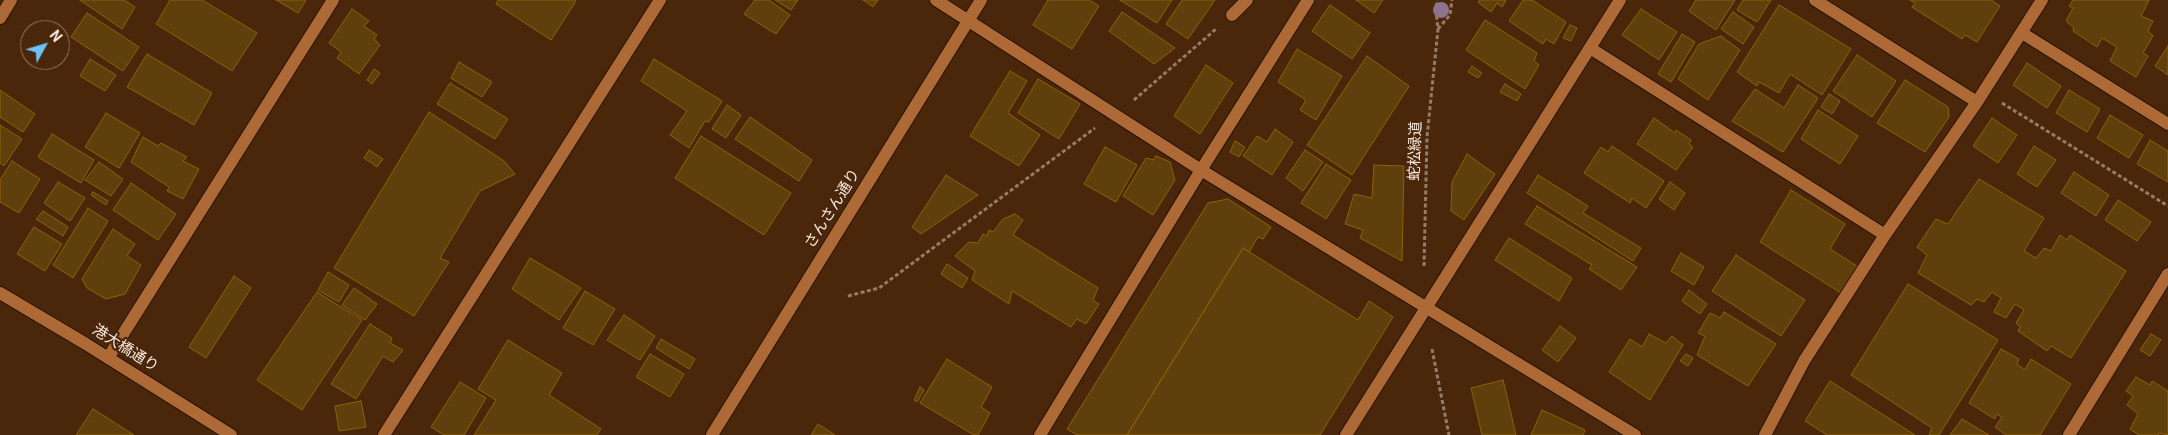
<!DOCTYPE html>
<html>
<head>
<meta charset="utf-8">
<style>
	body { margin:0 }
	#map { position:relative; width:2168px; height:435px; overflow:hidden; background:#4a270b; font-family:Roboto,sans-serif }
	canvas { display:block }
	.north { position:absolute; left:20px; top:20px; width:50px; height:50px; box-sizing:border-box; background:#4a270b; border:1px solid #907560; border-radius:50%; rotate:51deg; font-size:14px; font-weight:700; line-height:20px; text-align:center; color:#faeae0 }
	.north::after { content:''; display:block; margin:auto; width:18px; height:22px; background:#6dc2f3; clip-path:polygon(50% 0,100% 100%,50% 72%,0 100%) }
</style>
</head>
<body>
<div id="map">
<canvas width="2168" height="435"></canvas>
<div class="north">N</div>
</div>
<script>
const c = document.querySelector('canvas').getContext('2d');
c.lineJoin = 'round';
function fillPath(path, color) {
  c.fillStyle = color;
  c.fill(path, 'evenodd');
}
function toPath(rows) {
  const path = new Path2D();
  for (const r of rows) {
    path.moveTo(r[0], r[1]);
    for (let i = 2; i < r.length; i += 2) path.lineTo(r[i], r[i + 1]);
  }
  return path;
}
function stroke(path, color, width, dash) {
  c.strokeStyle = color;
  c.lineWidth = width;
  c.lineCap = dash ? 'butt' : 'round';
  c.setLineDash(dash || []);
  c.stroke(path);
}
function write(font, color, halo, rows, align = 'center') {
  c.font = font + ' Roboto,"Noto Sans JP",sans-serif';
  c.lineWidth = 4.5;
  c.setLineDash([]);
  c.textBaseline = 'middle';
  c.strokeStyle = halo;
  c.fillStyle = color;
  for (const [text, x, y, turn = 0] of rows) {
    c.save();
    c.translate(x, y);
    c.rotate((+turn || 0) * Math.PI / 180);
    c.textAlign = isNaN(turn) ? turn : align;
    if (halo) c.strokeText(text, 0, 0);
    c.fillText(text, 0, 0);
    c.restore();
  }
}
const building = toPath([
	[80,0,124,0,135,7,122,29,80,0],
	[170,0,202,0,257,33,232,71,156,24,170,0],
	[276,0,306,0,298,13,276,0],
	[498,0,574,0,576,1,551,40,496,4,498,0],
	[755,0,769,0,790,15,776,34,744,14,755,0],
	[775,0,798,0,791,10,775,0],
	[863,0,878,0,873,7,863,0],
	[1048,0,1089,0,1099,6,1072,49,1033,25,1048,0],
	[1120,0,1172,0,1157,23,1120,0],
	[1182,0,1215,0,1188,39,1166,24,1182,0],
	[1356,0,1383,0,1374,13,1356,0],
	[1480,0,1506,0,1502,7,1497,3,1491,12,1478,2,1480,0],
	[1523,0,1532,0,1566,22,1554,44,1546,39,1543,44,1509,21,1523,0],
	[1696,0,1735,0,1716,30,1689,11,1696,0],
	[1743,0,1771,0,1757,22,1737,10,1743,0],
	[1910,0,1991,0,2000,6,1977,42,1965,35,1962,39,1912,7,1915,3,1910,0],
	[2073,0,2149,0,2141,16,2153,21,2148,31,2153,36,2143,53,2148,56,2136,77,2110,61,2117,47,2102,38,2097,47,2073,31,2074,28,2066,21,2073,8,2069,6,2073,0],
	[1330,5,1370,33,1352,59,1312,31,1330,5],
	[1779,5,1851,49,1822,95,1790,74,1779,93,1759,82,1757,86,1737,72,1779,5],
	[352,9,369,21,364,26,377,35,374,39,380,45,359,74,337,58,341,52,329,43,352,9],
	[1641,9,1677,32,1659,60,1622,35,1641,9],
	[1122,12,1175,48,1154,64,1109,31,1122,12],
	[1733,12,1754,27,1743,44,1721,29,1733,12],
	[87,13,139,47,123,71,71,37,87,13],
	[1485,20,1537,53,1534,61,1539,65,1525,89,1466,50,1485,20],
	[1570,25,1577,28,1571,41,1563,38,1570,25],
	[1682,34,1695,42,1671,82,1658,74,1682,34],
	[1721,36,1740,50,1708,100,1678,79,1699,44,1721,36],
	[2168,46,2168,75,2155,66,2168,46],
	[1297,49,1342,76,1316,120,1300,110,1306,100,1278,82,1297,49],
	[147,54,212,93,194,125,127,87,147,54],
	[1857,55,1896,81,1872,117,1833,91,1857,55],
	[1367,56,1409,86,1352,175,1307,145,1367,56],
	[90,59,116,75,105,91,80,76,90,59],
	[654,59,722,101,709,122,705,121,689,148,670,135,687,111,641,81,654,59],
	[459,62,492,82,482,97,451,78,459,62],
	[2027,63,2061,86,2047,108,2013,85,2027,63],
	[1206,65,1233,83,1200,134,1174,116,1206,65],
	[1472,66,1482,73,1478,78,1468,72,1472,66],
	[374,69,380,73,372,84,367,80,374,69],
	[1010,71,1027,81,1008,113,1040,135,1019,166,970,136,1010,71],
	[1038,79,1080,104,1059,139,1018,113,1038,79],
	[1905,80,1948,107,1949,117,1925,152,1877,123,1905,80],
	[450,83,508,119,495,139,437,104,450,83],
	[1505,84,1521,94,1517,101,1500,92,1505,84],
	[1798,85,1818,98,1783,152,1732,121,1755,89,1784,108,1798,85],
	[0,90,35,114,23,132,0,117,0,90],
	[2069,90,2100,109,2087,132,2056,113,2069,90],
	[1829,94,1840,101,1832,114,1821,107,1829,94],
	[727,105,741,115,726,138,712,129,727,105],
	[1818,110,1858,136,1840,164,1801,139,1818,110],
	[429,112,504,161,515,174,480,191,440,258,449,262,414,316,334,268,429,112],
	[106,113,140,133,119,168,85,147,106,113],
	[2110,115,2143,135,2129,158,2097,138,2110,115],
	[750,117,812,160,799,181,735,139,750,117],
	[1654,118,1675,133,1676,130,1691,140,1689,144,1693,147,1676,170,1637,144,1654,118],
	[1992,118,2017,135,1998,163,1973,146,1992,118],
	[0,125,22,139,4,166,0,163,0,125],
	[1275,129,1293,142,1272,175,1243,156,1257,136,1267,142,1275,129],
	[52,134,94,160,81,183,38,157,52,134],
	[701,136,791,193,764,235,675,178,701,136],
	[143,137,158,146,161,143,187,157,183,161,199,169,183,199,167,191,169,187,131,162,143,137],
	[2150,140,2168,151,2168,182,2137,164,2150,140],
	[1235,141,1245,147,1239,157,1230,152,1235,141],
	[1612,146,1664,181,1646,208,1632,198,1630,203,1584,173,1601,147,1608,152,1612,146],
	[2034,146,2056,160,2037,187,2017,174,2034,146],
	[1105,147,1137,165,1116,202,1084,184,1105,147],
	[369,150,383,159,377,167,364,158,369,150],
	[1305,150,1323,162,1303,191,1286,178,1305,150],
	[1467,154,1495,174,1464,220,1451,211,1452,182,1467,154],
	[1156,156,1170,162,1175,180,1153,215,1123,196,1146,158,1153,160,1156,156],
	[12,161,40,179,19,213,0,202,0,180,12,161],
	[99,162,123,179,111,196,85,180,99,162],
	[1326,164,1351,180,1326,219,1301,203,1326,164],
	[1374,165,1404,166,1402,261,1360,238,1363,230,1345,224,1354,194,1372,198,1374,165],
	[2074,172,2109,195,2096,216,2061,193,2074,172],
	[946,175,978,195,921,234,912,227,946,175],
	[1538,175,1588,206,1583,213,1641,248,1633,261,1527,193,1538,175],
	[1979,179,2044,218,2024,251,2036,258,2044,248,2051,251,2060,235,2067,240,2070,235,2126,271,2071,358,2051,346,2047,351,2018,331,2020,327,2016,323,2024,310,2015,304,2006,318,1994,312,2001,298,1992,292,1984,302,1977,299,1971,305,1918,273,1927,255,1917,247,1936,219,1948,224,1979,179],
	[58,182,85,198,70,221,44,203,58,182],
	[1670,182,1685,193,1674,210,1659,199,1670,182],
	[131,183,176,214,158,240,113,210,131,183],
	[1791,190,1845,224,1830,249,1857,266,1841,293,1760,242,1791,190],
	[93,192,108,201,106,205,91,195,93,192],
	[1228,199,1271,227,1263,239,1258,237,1249,252,1243,248,1127,435,1077,435,1067,429,1208,203,1228,199],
	[2118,200,2151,222,2137,241,2105,220,2118,200],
	[1537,206,1637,267,1621,290,1589,269,1592,265,1525,224,1537,206],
	[88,208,108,221,73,278,53,265,88,208],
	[43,211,68,227,63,236,36,219,43,211],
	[1015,214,1023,220,1013,235,1098,288,1093,300,1099,304,1086,324,1077,319,1071,327,1012,291,1009,304,972,280,975,271,955,256,969,242,978,243,983,234,987,236,989,230,993,232,1003,219,1015,214],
	[34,227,62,244,45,271,17,254,34,227],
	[113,229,135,244,127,256,141,265,125,294,106,299,87,288,82,279,113,229],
	[1509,238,1572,278,1559,301,1495,260,1509,238],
	[1243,248,1358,320,1369,301,1393,317,1320,435,1127,435,1243,248],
	[1681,253,1704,267,1694,285,1671,271,1681,253],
	[1736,255,1805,300,1781,336,1712,291,1736,255],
	[530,258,581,288,559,320,512,289,530,258],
	[947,264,968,278,962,288,941,274,947,264],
	[328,272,349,285,339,302,318,290,328,272],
	[234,276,251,288,206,358,189,347,234,276],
	[1908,284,1998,340,1939,435,1929,435,1932,428,1851,375,1908,284],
	[354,288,377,304,365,320,342,305,354,288],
	[1689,290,1707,304,1700,314,1682,301,1689,290],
	[585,291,615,309,593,345,563,328,585,291],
	[317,292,362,320,302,410,257,380,317,292],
	[1724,312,1776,344,1748,386,1697,355,1705,336,1698,333,1710,313,1720,318,1724,312],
	[624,315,655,336,640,360,607,340,624,315],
	[370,324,392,338,390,343,403,350,393,362,383,356,356,399,331,384,370,324],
	[1560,326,1576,338,1558,362,1542,350,1560,326],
	[1649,334,1666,343,1672,336,1683,345,1650,400,1609,372,1630,339,1642,347,1649,334],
	[2151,334,2161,340,2150,356,2140,350,2151,334],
	[661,339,695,359,689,369,656,348,661,339],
	[508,340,562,373,549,395,601,429,597,435,474,435,496,400,478,389,508,340],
	[2001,349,2019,359,2017,364,2025,370,2031,359,2071,384,2040,435,2006,435,1995,427,2002,417,1996,414,1995,419,1969,403,2001,349],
	[650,354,684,374,670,397,636,377,650,354],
	[1686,354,1693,358,1688,366,1680,361,1686,354],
	[947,359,992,387,981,407,990,413,978,435,974,435,920,403,947,359],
	[2136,377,2150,385,2152,381,2168,391,2168,435,2159,433,2158,435,2139,435,2130,429,2138,414,2127,405,2133,396,2126,391,2136,377],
	[1503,380,1516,435,1482,435,1471,388,1503,380],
	[1830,381,1915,435,1827,435,1805,421,1830,381],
	[460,382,486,398,464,435,444,435,431,427,460,382],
	[920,387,924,390,917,402,914,400,920,387],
	[361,401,366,427,339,431,335,406,361,401],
	[93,409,134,435,76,435,93,409],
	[1542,410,1585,430,1583,435,1531,435,1542,410],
	[1962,419,1989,435,1950,435,1962,419],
	[818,424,835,435,811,435,818,424]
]);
const path = toPath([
	[1438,29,1450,15,1452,0],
	[1134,100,1216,29],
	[2002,103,2168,206],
	[1424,266,1427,137,1438,29,1436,11,1437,0],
	[848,296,879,288,1095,128],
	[1432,349,1449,435]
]);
const service = toPath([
	[1232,15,1247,0]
]);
const minor = toPath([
	[936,0,1201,170,1635,435],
	[1815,0,1977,102],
	[2022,33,2168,124],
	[1590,48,1885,235],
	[108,358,333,0],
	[384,435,660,0],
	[1040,435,1201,170,1308,0],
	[1346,435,1620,0],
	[1765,435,1804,361,1885,235,1977,102,2042,0],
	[2069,435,2168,274]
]);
const tertiary = toPath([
	[0,18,11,0]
]);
const secondary = toPath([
	[0,293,86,344,231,435],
	[712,435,981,0]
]);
const trees = [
	[1441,10]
];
const streetNames = [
	["蛇松緑道",1416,151,-88],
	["さんさん通り",833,209,-58],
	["港大橋通り",125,349,32]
];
fillPath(building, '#5f400d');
stroke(building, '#8f6004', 1);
stroke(service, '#281304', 14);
stroke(minor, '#281304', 14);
stroke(tertiary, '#281304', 14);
stroke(secondary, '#281304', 14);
stroke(path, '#967b67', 3, [4, 2.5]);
stroke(service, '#ad6936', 12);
stroke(minor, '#ad6936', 12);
stroke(tertiary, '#ad6936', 12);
stroke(secondary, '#ad6936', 12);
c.fillStyle = '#8d738e';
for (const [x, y] of trees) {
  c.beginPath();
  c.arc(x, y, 8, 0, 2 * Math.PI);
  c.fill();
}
write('15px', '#faeae0', '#4a270b', streetNames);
</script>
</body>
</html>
